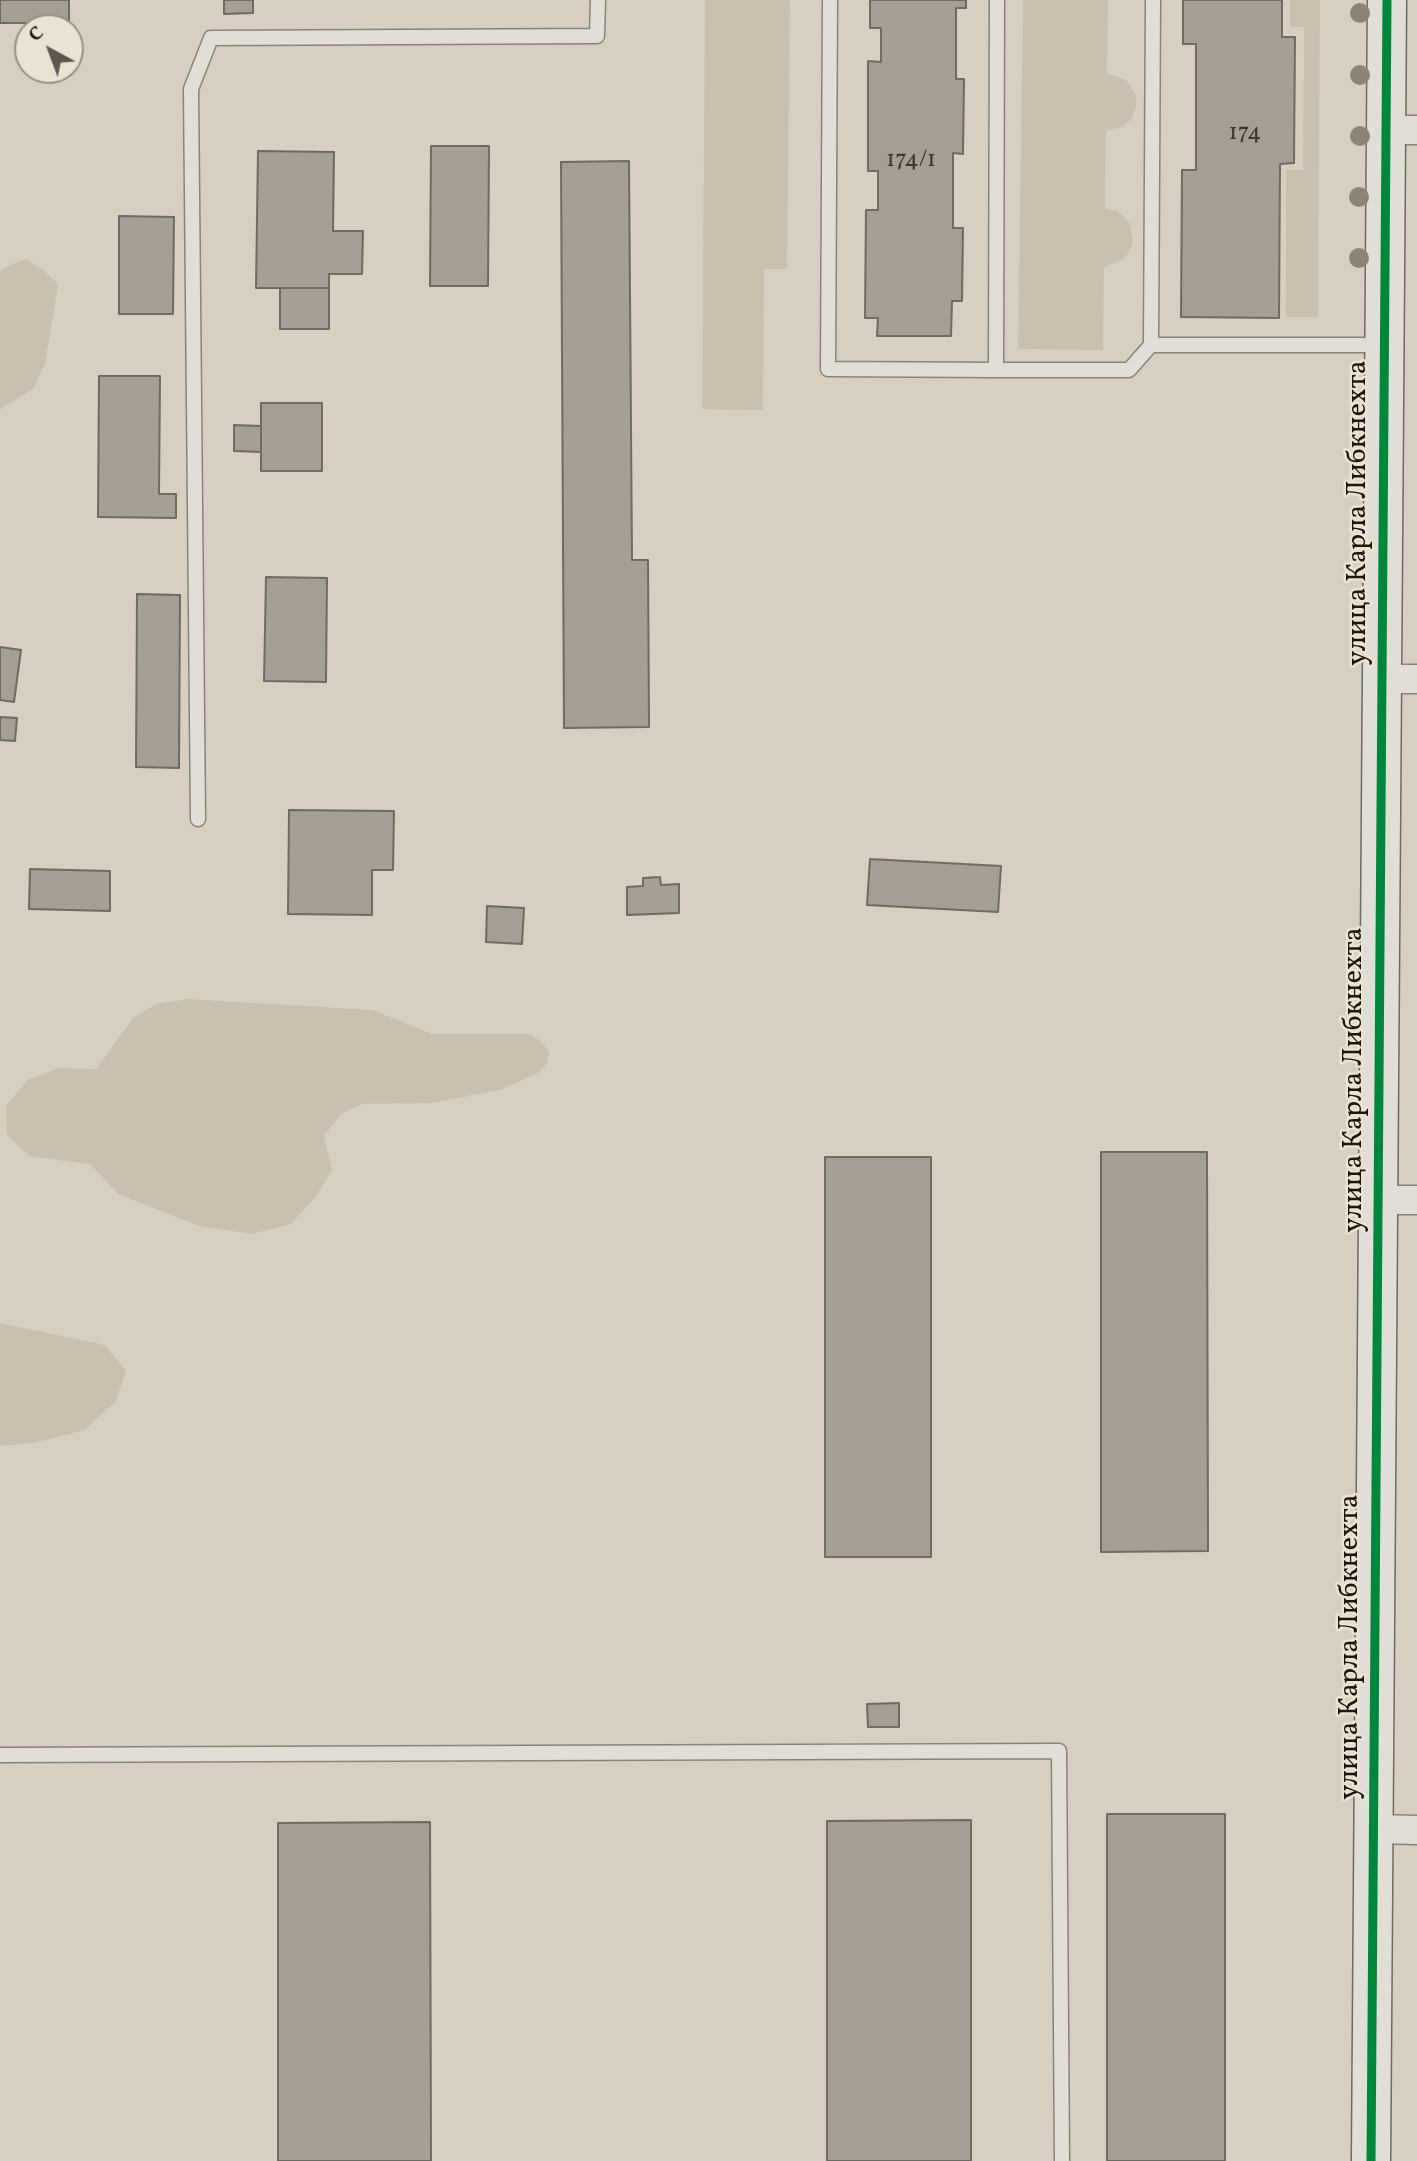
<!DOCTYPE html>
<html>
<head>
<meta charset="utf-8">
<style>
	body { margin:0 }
	#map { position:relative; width:1417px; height:2161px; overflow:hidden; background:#d7d0c2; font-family:Vollkorn,serif }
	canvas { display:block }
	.north { position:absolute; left:14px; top:14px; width:70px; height:70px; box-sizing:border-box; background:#eae3d2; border:2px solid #999184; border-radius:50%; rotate:319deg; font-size:19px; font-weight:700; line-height:28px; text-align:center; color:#1f150f }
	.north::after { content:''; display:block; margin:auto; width:24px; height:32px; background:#5f564e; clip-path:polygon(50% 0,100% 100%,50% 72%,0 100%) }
</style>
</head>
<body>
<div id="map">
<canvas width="1417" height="2161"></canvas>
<div class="north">С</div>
</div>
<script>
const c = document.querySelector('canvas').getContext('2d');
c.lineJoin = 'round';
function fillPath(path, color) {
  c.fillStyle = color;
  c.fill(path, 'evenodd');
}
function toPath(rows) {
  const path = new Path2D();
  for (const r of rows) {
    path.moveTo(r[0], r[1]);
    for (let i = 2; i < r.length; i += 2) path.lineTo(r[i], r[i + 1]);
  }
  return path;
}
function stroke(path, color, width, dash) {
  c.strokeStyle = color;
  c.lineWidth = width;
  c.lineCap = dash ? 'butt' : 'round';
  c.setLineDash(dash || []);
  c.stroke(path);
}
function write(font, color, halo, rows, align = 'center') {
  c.font = font + ' Vollkorn,serif';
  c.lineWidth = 5;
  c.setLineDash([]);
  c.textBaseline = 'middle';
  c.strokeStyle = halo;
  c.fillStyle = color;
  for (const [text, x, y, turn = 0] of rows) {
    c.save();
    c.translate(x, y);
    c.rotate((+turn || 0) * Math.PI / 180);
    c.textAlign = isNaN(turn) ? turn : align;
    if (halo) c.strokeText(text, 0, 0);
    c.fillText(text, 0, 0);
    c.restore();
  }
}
const green = toPath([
	[705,0,790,0,787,269,764,269,763,410,702,409],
	[1023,0,1108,0,1107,73,1126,80,1136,95,1136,107,1131,119,1122,127,1106,131,1105,208,1117,211,1125,217,1130,225,1133,239,1131,248,1124,259,1104,267,1103,350,1018,349],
	[1290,0,1320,0,1318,317,1286,317,1286,170,1303,170,1304,27,1290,27],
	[26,259,43,270,58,284,45,364,33,389,0,409,0,272,6,267],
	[187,999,373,1010,432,1034,530,1034,541,1041,549,1052,547,1063,540,1072,500,1090,431,1103,362,1104,341,1114,324,1136,332,1170,317,1195,291,1224,251,1234,199,1226,118,1194,90,1164,29,1156,7,1135,6,1106,27,1080,59,1068,96,1069,133,1018,156,1004],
	[0,1323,105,1345,126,1371,116,1401,85,1430,34,1443,0,1446]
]);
const building = toPath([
	[0,0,69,0,69,23,0,23,0,0],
	[224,0,253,0,253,13,224,14,224,0],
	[870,0,966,0,966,8,956,8,956,79,964,79,963,154,953,153,953,228,963,228,962,301,952,301,951,336,877,336,878,318,865,318,866,210,878,210,878,171,868,171,868,61,881,62,881,28,870,28,870,0],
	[1183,0,1282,0,1282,37,1295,37,1294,163,1280,164,1279,318,1181,317,1182,170,1196,170,1196,44,1183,44,1183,0],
	[41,70,59,70,59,75,41,75,41,70],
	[431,146,489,146,488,286,430,286,431,146],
	[258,151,334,152,333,231,363,231,362,274,329,274,329,288,256,288,258,151],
	[629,161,632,560,648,560,649,727,564,728,561,162,629,161],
	[119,216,174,217,173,314,119,314,119,216],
	[280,288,329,288,329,329,280,329,280,288],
	[99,376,160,376,159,494,176,494,176,518,98,517,99,376],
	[261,403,322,403,322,471,261,471,261,403],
	[234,425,261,426,261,452,234,451,234,425],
	[266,577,327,578,326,682,264,681,266,577],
	[137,594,180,595,179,768,136,767,137,594],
	[0,647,21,650,14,702,0,700,0,647],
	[0,717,17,718,15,741,0,740,0,717],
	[289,810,394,811,393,870,372,870,372,915,288,914,289,810],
	[870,859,1001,866,998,912,867,905,870,859],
	[30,869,110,871,110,911,29,909,30,869],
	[660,877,661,885,679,884,679,913,627,915,627,887,643,886,643,878,660,877],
	[487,906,524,908,522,944,486,942,487,906],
	[1101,1152,1207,1152,1208,1551,1101,1552,1101,1152],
	[825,1157,931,1157,931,1557,825,1557,825,1157],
	[899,1703,899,1727,868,1727,867,1704,899,1703],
	[1107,1814,1225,1814,1225,2161,1107,2161,1107,1814],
	[971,1820,971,2161,827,2161,827,1821,971,1820],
	[430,1822,431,2161,278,2161,278,1823,430,1822]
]);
const lane = toPath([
	[830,0,828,369,996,370,1129,370,1151,345,1153,0],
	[1151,345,1384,345],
	[996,370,997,0],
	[198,819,191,89,211,38,597,36,598,0],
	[0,1755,1059,1751,1062,2161]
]);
const street = toPath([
	[1386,130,1417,130],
	[1382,679,1417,679],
	[1378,1200,1417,1200],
	[1373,1829,1417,1830]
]);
const secondary = toPath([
	[1371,2161,1387,0]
]);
const cycleway = toPath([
	[1371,2161,1387,0]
]);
const trees = [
	[1360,13],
	[1360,75],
	[1360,136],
	[1359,197],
	[1359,258]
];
const numberNames = [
	["174",1245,135],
	["174/1",911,162]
];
const streetNames = [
	["улица Карла Либкнехта",1360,513,-90],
	["улица Карла Либкнехта",1356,1080,-90],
	["улица Карла Либкнехта",1352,1647,-90]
];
fillPath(green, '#c9c1ae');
fillPath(building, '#a49e95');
stroke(building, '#6f6a62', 2);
stroke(lane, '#88847b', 17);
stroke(street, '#88847b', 31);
stroke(secondary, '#6f6a62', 41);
stroke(lane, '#e0ded6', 14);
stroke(street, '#e0ded6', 28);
stroke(secondary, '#e0ded6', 38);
stroke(cycleway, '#00873e', 9);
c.fillStyle = '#8c8477';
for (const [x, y] of trees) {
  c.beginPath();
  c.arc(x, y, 10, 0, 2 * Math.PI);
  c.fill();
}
write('24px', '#403730', null, numberNames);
write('28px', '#1f150f', '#eae3d2', streetNames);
</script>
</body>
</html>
